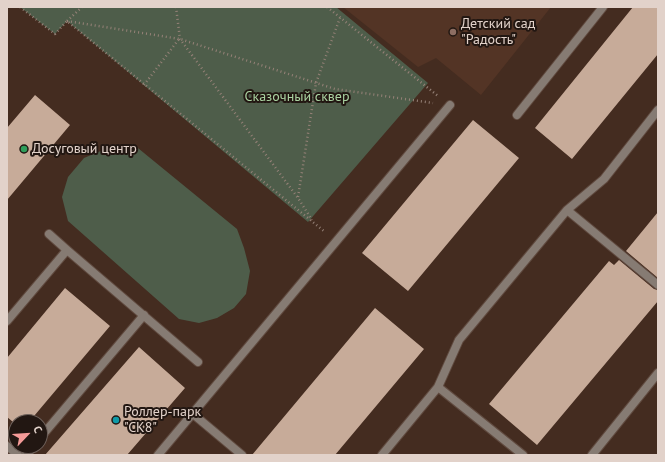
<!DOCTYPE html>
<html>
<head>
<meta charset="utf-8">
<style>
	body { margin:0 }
	#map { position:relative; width:665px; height:462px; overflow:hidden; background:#442c20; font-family:"PT Sans",sans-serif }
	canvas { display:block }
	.frame { position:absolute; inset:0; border:8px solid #e2d2ca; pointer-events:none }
	.north { position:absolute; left:8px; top:414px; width:40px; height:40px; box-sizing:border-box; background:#221712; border:1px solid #6f625c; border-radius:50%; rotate:65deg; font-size:11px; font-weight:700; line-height:16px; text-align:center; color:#e2d2ca }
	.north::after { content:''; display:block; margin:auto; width:14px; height:18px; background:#f59b98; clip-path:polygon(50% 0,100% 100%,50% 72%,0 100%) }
</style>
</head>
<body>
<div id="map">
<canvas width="665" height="462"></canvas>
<div class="frame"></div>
<div class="north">С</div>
</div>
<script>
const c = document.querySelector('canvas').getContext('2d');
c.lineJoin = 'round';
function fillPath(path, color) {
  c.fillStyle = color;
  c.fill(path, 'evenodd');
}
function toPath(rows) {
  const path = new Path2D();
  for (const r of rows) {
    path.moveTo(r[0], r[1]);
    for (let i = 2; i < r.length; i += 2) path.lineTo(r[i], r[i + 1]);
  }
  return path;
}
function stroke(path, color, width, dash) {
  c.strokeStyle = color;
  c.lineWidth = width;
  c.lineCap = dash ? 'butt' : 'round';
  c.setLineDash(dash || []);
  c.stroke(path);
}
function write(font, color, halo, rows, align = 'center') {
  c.font = font + ' "PT Sans",sans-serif';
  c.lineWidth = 4;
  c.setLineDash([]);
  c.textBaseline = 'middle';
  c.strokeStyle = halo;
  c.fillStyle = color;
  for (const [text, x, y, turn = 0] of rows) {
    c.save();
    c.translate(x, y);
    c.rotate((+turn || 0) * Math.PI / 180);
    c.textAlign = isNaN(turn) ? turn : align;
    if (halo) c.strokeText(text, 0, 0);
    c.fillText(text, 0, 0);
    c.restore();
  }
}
const built = toPath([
	[343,7,551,7,481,95,436,58,418,67]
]);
const green = toPath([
	[20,7,336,7,428,83,308,222,67,21,55,34],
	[133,144,237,229,244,248,250,271,246,294,234,308,217,318,199,323,179,319,68,221,62,197,68,177,84,158,103,150]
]);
const building = toPath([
	[633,7,658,7,658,54,572,159,535,128],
	[35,95,70,125,7,200,7,128],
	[473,120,519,158,408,291,362,253],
	[658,212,658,278,626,251],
	[619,260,654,289,658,290,658,301,537,445,489,404,609,261,614,265],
	[65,288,110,326,29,422,13,422,7,417,7,358],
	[375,308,424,349,335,455,252,455],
	[139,347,185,388,127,455,45,455]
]);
const path = toPath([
	[20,7,55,34,67,21,325,232],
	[176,7,180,39,298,198,312,220],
	[327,7,438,96],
	[67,21,180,39,335,89,433,103],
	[67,21,82,7],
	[144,85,179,39],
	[298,197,316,83,340,18]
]);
const lane = toPath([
	[517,115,603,7],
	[567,210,658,285],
	[49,234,67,250],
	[7,321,67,250,198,362],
	[438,387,523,455],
	[193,414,242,455],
	[40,438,144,315],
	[7,446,18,455],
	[26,455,34,446],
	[158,455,450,105],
	[382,455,438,387,459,340,567,210,604,179,658,110],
	[592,455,658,373]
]);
const markers = [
	[453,32,4,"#8d6e63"],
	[24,149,4,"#2e9e5b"],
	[116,420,4,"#0f9aa8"]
];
const poiNames = [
	["Детский сад",461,24],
	["\"Радость\"",461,40],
	["Досуговый центр",32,149],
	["Роллер-парк",124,412],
	["\"СК8\"",124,428]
];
const parkNames = [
	["Сказочный сквер",297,97]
];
fillPath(built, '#533425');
fillPath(green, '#4e5d4a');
fillPath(building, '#c7ab99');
stroke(lane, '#604a3f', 10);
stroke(path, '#968278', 2.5, [1, 3]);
stroke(lane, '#867b73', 8);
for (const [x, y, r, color] of markers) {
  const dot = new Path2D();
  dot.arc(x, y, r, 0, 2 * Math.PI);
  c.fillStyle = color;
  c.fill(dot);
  stroke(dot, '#221712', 1.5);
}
write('14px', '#e2d2ca', '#221712', poiNames, 'left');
write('14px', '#aad2a1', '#221712', parkNames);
</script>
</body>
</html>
